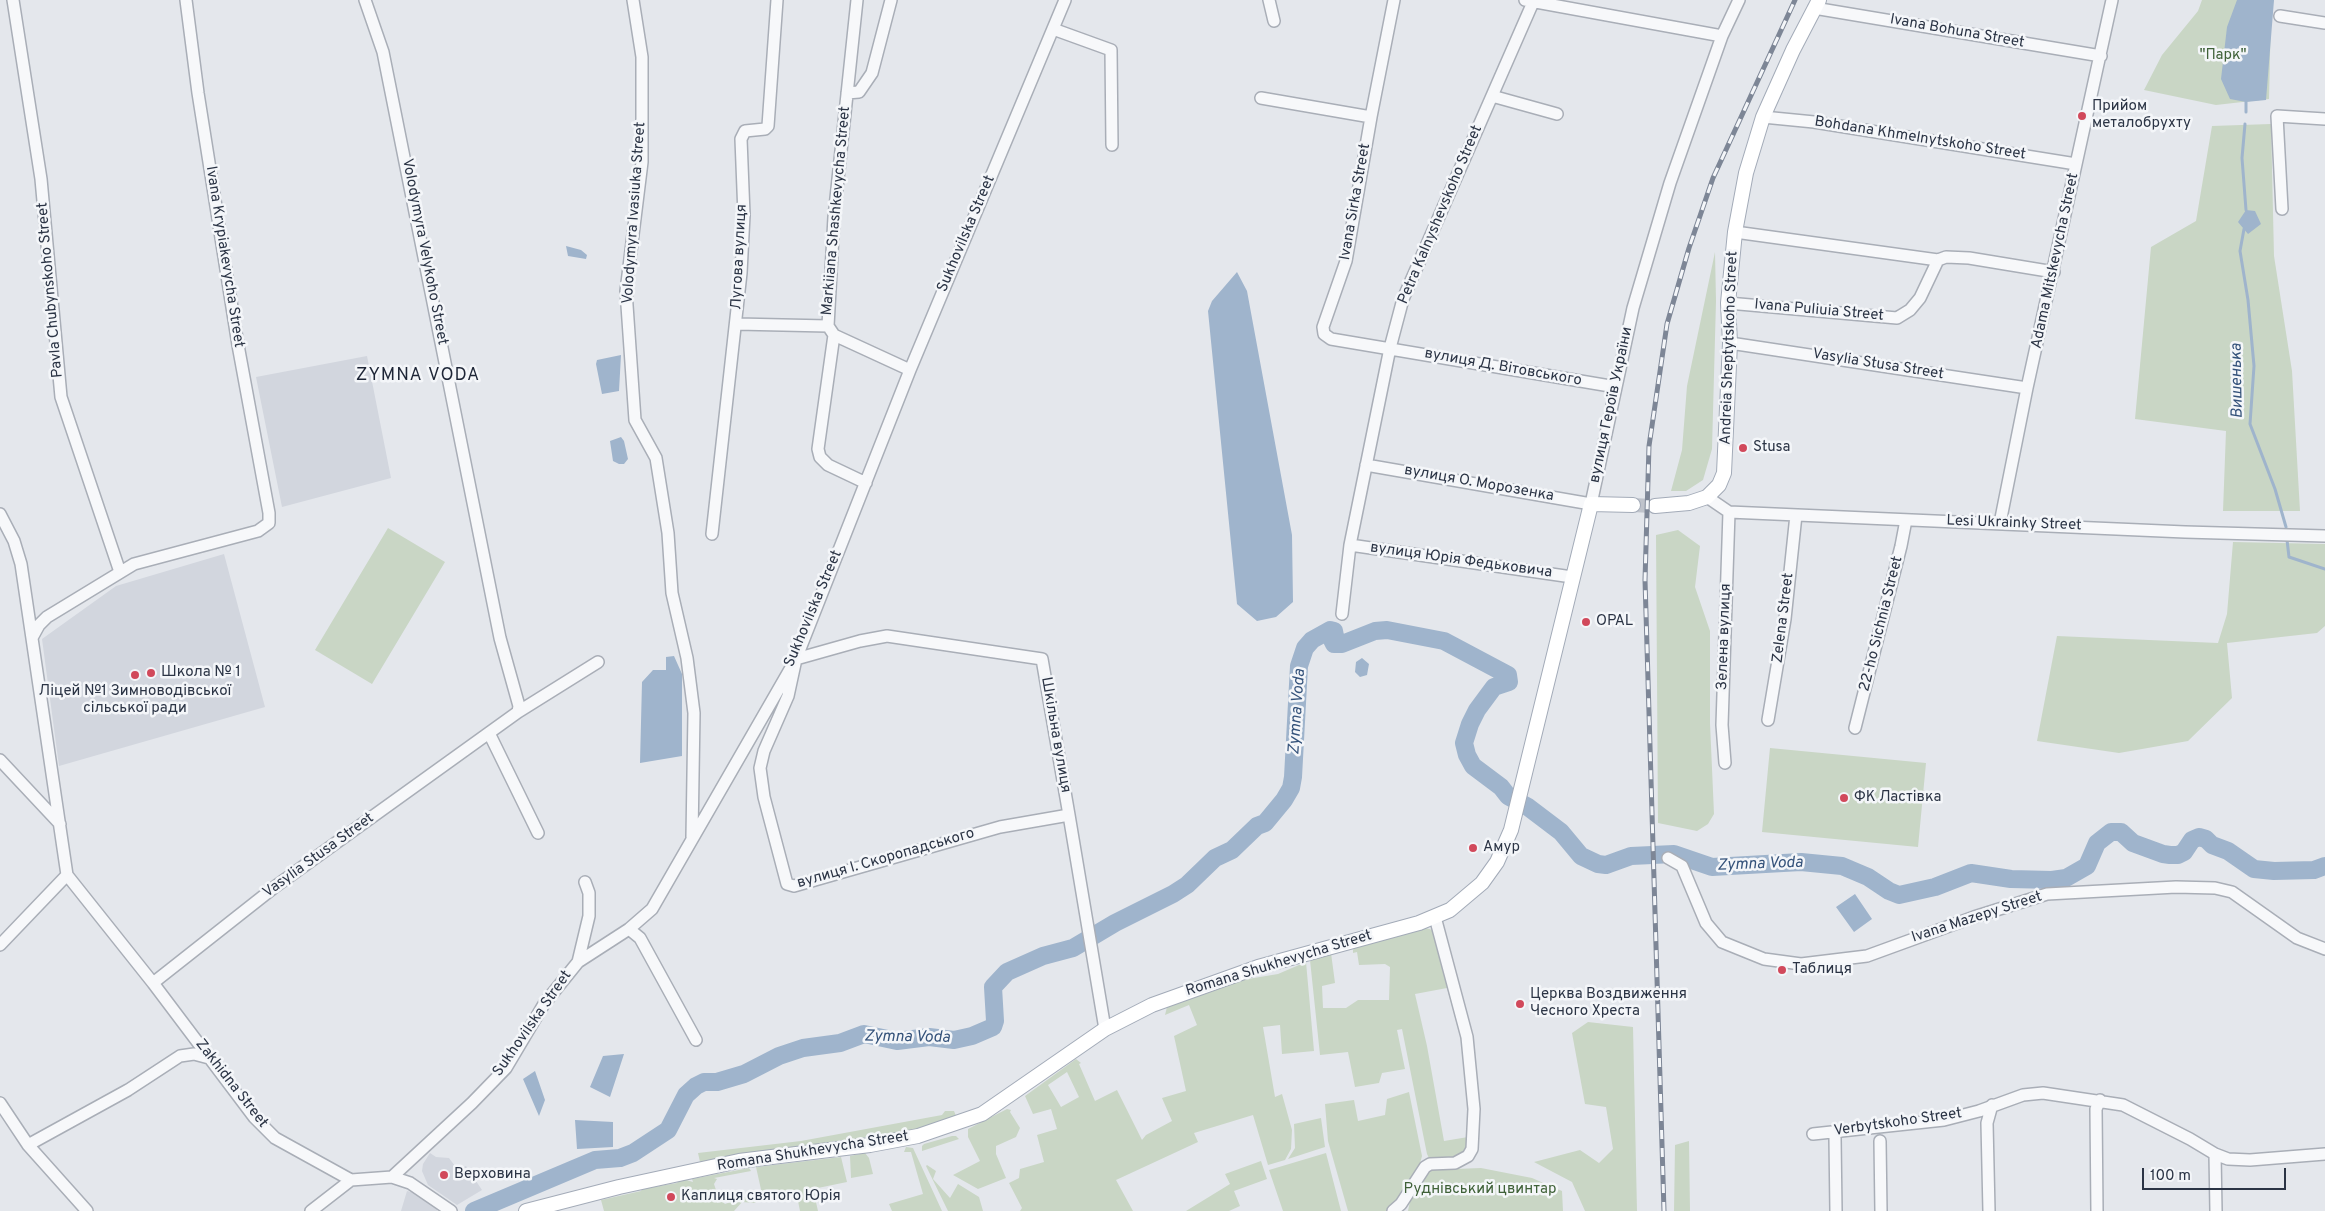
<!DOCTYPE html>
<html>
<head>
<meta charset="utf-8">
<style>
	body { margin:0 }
	#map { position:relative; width:2325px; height:1211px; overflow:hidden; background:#e4e7ec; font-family:Overpass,sans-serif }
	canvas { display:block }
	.scale { position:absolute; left:2142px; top:1168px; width:144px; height:22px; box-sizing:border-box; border:2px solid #2b3445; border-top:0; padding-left:6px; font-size:15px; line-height:18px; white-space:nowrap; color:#2b3445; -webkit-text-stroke:4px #f4f6f9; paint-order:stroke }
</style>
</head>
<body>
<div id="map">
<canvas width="2325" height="1211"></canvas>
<div class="scale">100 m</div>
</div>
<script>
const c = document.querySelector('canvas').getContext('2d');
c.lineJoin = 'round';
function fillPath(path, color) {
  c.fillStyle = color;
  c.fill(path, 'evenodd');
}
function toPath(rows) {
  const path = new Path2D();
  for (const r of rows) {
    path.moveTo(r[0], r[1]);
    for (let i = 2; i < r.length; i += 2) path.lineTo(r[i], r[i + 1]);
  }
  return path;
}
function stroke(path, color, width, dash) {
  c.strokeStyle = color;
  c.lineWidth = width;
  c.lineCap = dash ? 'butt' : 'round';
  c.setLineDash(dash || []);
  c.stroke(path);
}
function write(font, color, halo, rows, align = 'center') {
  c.font = font + ' Overpass,sans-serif';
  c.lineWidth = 5;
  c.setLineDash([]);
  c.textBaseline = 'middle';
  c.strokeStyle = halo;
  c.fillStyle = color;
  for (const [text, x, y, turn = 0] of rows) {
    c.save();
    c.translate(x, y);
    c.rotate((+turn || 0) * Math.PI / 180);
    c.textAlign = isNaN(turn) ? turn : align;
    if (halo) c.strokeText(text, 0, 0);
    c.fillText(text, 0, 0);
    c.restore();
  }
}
const built = toPath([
	[367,356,391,478,282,507,256,377],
	[224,554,265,707,59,766,42,639,116,586],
	[430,1153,436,1157,449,1158,458,1170,466,1166,482,1190,457,1205,428,1185,422,1171,423,1164],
	[407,1191,418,1194,439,1208,437,1211,401,1211]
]);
const green = toPath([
	[2202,0,2274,0,2271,12,2269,99,2216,105,2144,90,2162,55,2198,11],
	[2271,124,2274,256,2292,371,2300,511,2223,511,2226,431,2135,419,2151,247,2196,221,2212,126],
	[1715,252,1716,301,1712,449,1703,480,1686,491,1671,491,1682,450,1687,386],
	[388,528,445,562,372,684,315,650],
	[1678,530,1700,546,1695,587,1710,631,1710,723,1714,814,1708,824,1697,831,1658,823,1656,535],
	[2233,542,2325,544,2325,626,2317,633,2227,643,2232,698,2188,741,2119,753,2037,741,2057,636,2218,643,2227,614],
	[1770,748,1926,763,1918,847,1762,832],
	[1425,928,1430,929,1437,935,1462,1028,1471,1103,1469,1144,1462,1155,1452,1161,1430,1160,1427,1154,1402,1029,1397,1030,1405,1069,1382,1073,1379,1083,1355,1087,1348,1052,1320,1055,1310,960,1331,953,1335,983,1322,986,1323,1008,1346,1008,1358,1000,1389,1000,1390,967,1385,964,1359,965,1357,952,1353,953,1353,950,1355,947],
	[1447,988,1462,1043,1468,1104,1468,1137,1444,1141,1427,1046,1415,994],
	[1306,962,1314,1051,1282,1054,1280,1025,1263,1027,1275,1097,1282,1094,1292,1130,1291,1149,1285,1160,1268,1165,1253,1115,1194,1133,1198,1142,1116,1180,1133,1211,1020,1211,1022,1208,1009,1183,1019,1178,1020,1169,1044,1162,1037,1135,1057,1129,1051,1109,1033,1114,1025,1096,1076,1059,1081,1063,1079,1064,1095,1101,1117,1090,1142,1140,1146,1135,1172,1121,1162,1098,1186,1091,1174,1036,1197,1025,1189,1005,1165,1015,1167,1007,1242,980,1278,974],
	[1067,1072,1079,1097,1061,1107,1048,1085],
	[1588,1022,1633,1027,1637,1211,1585,1211,1572,1182,1534,1162,1580,1150,1599,1163,1613,1149,1606,1107,1585,1104,1572,1033],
	[1409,1092,1422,1156,1419,1167,1390,1211,1348,1211,1328,1141,1325,1104,1354,1100,1358,1121,1385,1115,1387,1099],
	[1007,1109,1011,1110,1010,1112,1020,1128,1016,1137,996,1146,996,1154,1006,1178,978,1189,953,1175,980,1161,968,1137,968,1129],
	[945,1111,954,1111,956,1116,917,1130,700,1162,698,1153,801,1141,942,1115],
	[1321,1118,1325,1147,1288,1159,1295,1148,1294,1124],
	[952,1136,956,1136,959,1139,922,1151,922,1146,924,1144],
	[1689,1141,1690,1211,1674,1211,1675,1145],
	[906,1147,913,1148,942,1211,892,1211,889,1204,923,1194,911,1152,904,1152],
	[865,1153,869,1158,873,1174,851,1178,850,1156],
	[1326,1153,1341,1211,1283,1211,1269,1170],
	[841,1157,847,1182,813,1189,818,1211,800,1211,796,1191,762,1194,756,1167],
	[1261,1161,1267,1179,1234,1191,1240,1206,1229,1211,1186,1211,1230,1184,1225,1174],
	[927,1165,936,1171,933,1179,950,1198,958,1184,979,1197,983,1211,948,1211,926,1166],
	[749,1168,751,1171,714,1178,717,1179,714,1184,716,1190,712,1189,717,1203,722,1201,725,1204,753,1194,752,1198,756,1203,742,1202,734,1211,604,1211,601,1200,641,1191,642,1189,677,1183,680,1178,693,1182,692,1179],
	[1481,1168,1532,1178,1562,1191,1563,1211,1408,1211,1411,1196,1429,1170]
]);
const water = toPath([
	[2237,0,2274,0,2266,100,2246,102,2230,99,2221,79,2227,27],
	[2246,210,2255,211,2261,224,2248,234,2238,222],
	[566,246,581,250,587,255,586,259,568,256],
	[1237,272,1247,291,1292,535,1293,602,1276,617,1257,621,1237,604,1208,311,1212,301],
	[621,355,619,391,602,394,596,364,597,360],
	[621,437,624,441,628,459,624,464,619,464,613,461,610,441],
	[674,656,682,674,682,756,640,763,642,682,653,670,666,670,666,657],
	[1362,658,1369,664,1367,675,1360,677,1355,672,1356,662],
	[1855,894,1872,919,1854,932,1836,907],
	[624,1054,610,1097,590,1087,603,1056],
	[535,1071,545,1100,539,1116,523,1079],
	[575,1120,613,1122,613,1147,577,1149]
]);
const stream = toPath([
	[2246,112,2246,102],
	[2245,124,2242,158,2246,210],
	[2244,229,2240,251,2248,300,2254,366,2250,424,2275,489,2286,527],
	[2287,540,2289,557,2325,569]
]);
const river = toPath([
	[474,1211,595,1160,620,1158,633,1153,668,1130,686,1095,696,1086,704,1082,717,1082,744,1074,779,1056,803,1048,840,1043,864,1034,897,1041,929,1037,954,1040,972,1036,993,1027,995,1021,993,987,1007,972,1043,956,1073,948,1115,923,1173,894,1187,885,1215,858,1232,850,1257,826,1265,823,1284,800,1291,788,1293,777,1299,666,1305,648,1312,640,1330,630,1334,631,1335,636,1332,640,1334,644,1342,644,1375,631,1387,630,1444,641,1508,675,1509,682,1494,687,1477,710,1470,724,1464,743,1467,755,1473,766,1501,787,1508,796,1528,807,1561,832,1581,856,1598,864,1606,865,1631,856,1674,854,1712,867,1801,862,1842,866,1868,877,1889,891,1899,895,1935,887,1971,873,2011,879,2052,880,2066,878,2087,866,2097,843,2111,832,2121,832,2133,843,2163,854,2170,855,2178,855,2184,852,2192,840,2199,837,2206,839,2212,845,2228,851,2254,869,2274,871,2314,870,2325,866]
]);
const majorTunnel = toPath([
	[1633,505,1655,506]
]);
const minor = toPath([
	[13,0,41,179,61,397,120,572],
	[365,0,383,52,500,638,519,706,518,712],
	[633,0,642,57,642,162,626,291,635,420,656,458,668,533,672,593,687,658,694,713,692,837],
	[857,0,834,217,828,326,834,335,818,449,820,457,828,465,866,483],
	[1269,0,1274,21],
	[1394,0,1371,117,1346,261,1323,327,1324,334,1331,339,1616,387],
	[1525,0,1722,36],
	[1814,8,2101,56],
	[2280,16,2325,23],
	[1053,29,1111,50,1112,145],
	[847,93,859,92,872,73,891,0],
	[1492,96,1557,114],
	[1261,98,1371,117],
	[1763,117,1814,122,2076,164],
	[2282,209,2277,116,2325,119],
	[1735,232,1938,260],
	[1728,303,1897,318,1910,310,1920,298,1938,260,1946,257,1969,258,2054,272],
	[737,324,828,326],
	[834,335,910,370],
	[1730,343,2027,388],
	[1366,465,1591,504,1633,308,1670,183,1722,36,1739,0],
	[1707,497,1729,512,2185,532,2325,536],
	[0,514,14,541,21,564,67,875],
	[2000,523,2027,388,2112,0],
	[712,534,741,273,744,215,741,139,745,131,765,129,768,126,777,0],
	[1350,545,1572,577],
	[1342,614,1350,545,1390,348,1403,299,1534,0],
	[33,636,39,625,47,617,134,564,258,531,269,523,269,513,238,345,198,93,186,0],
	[1768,720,1785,619,1796,515],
	[1855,728,1901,546,1906,520],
	[489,733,538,833],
	[0,760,60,824],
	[1725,763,1722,725,1729,512],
	[1069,815,1000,827,794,886,787,884,764,797,760,768,764,751,788,696,796,659,860,641,887,636,1042,659,1069,815,1105,1029],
	[1668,858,1682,866,1706,923,1722,942,1764,959,1801,964,1867,956,1974,917,2047,894,2176,887,2215,888,2232,892,2297,938,2325,949],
	[67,875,153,983,254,1117,275,1138,351,1180,392,1177,410,1183,451,1211],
	[629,929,640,938,696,1040],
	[0,945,67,875],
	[578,962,589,916,589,893,585,882],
	[153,983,276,886,518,712,598,662],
	[0,1103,28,1145,87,1211],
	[1813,1134,1944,1120,1979,1111,2023,1095,2043,1093,2123,1105,2190,1139,2215,1154,2228,1159,2250,1160,2325,1154],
	[1835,1138,1836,1211],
	[1880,1141,1881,1211],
	[28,1145,128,1090,180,1056,194,1054,209,1058],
	[2215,1154,2216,1211],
	[392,1177,472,1103,506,1068,544,1004,578,962,629,929,652,909,796,659,910,370,1065,0],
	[311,1211,351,1180],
	[1393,1211,1401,1204,1425,1167,1430,1164,1455,1163,1468,1156,1472,1149,1474,1109,1467,1037,1435,917],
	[1989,1211,1987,1123,1992,1105],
	[2097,1211,2096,1109,2100,1100]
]);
const major = toPath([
	[1655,506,1689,503,1707,497,1719,485,1724,473,1730,343,1728,303,1735,232,1746,173,1763,117,1793,50,1819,0],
	[526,1211,619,1187,739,1161,870,1145,918,1136,982,1114,1105,1029,1152,1005,1258,967,1419,923,1450,910,1482,883,1497,862,1511,830,1591,504,1633,505]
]);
const rail = toPath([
	[1664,1211,1645,580,1649,446,1667,324,1689,248,1713,178,1795,0]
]);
const markers = [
	[2082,116,5,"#d1495b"],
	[1743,448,5,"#d1495b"],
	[1586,622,5,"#d1495b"],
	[151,673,5,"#d1495b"],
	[135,675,5,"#d1495b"],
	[1844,798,5,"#d1495b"],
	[1473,848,5,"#d1495b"],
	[1782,970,5,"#d1495b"],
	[1520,1004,5,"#d1495b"],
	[444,1175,5,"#d1495b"],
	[671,1197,5,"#d1495b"]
];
const streetNames = [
	["Ivana Bohuna Street",1957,32,10],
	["Bohdana Khmelnytskoho Street",1920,139,9],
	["Ivana Sirka Street",1356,202,-80],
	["Markiiana Shashkevycha Street",837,211,-85],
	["Volodymyra Ivasiuka Street",635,213,-86],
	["Petra Kalnyshevskoho Street",1441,215,-67],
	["Sukhovilska Street",967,234,-67],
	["Volodymyra Velykoho Street",424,252,79],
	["Ivana Krypiakevycha Street",224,257,81],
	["Лугова вулиця",740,257,-87],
	["Adama Mitskevycha Street",2056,261,-78],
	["Pavla Chubynskoho Street",51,290,-95],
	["Ivana Puliuia Street",1819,311,5],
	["Andreia Sheptytskoho Street",1730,348,-88],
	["Vasylia Stusa Street",1878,365,9],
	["вулиця Д. Вітовського",1503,368,10],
	["вулиця Героїв України",1612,405,-78],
	["вулиця О. Морозенка",1479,484,10],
	["Lesi Ukrainky Street",2014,524,2],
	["вулиця Юрія Федьковича",1461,561,8],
	["Sukhovilska Street",814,609,-67],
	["Zelena Street",1784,618,-83],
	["22-ho Sichnia Street",1882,624,-76],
	["Зелена вулиця",1725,637,-88],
	["Шкільна вулиця",1055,735,80],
	["Vasylia Stusa Street",319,856,-36],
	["вулиця І. Скоропадського",886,859,-16],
	["Ivana Mazepy Street",1977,918,-18],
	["Romana Shukhevycha Street",1279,964,-17],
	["Sukhovilska Street",533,1024,-55],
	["Zakhidna Street",231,1084,52],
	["Verbytskoho Street",1898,1123,-8],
	["Romana Shukhevycha Street",813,1152,-9]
];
const parkNames = [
	["\"Парк\"",2223,56],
	["Руднівський цвинтар",1480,1190]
];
const poiNames = [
	["Прийом",2092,107],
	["металобрухту",2092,124],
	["Stusa",1753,448],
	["OPAL",1596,622],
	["Школа № 1",161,673],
	["Ліцей №1 Зимноводівської",135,692,"center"],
	["сільської ради",135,709,"center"],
	["ФК Ластівка",1854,798],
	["Амур",1483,848],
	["Таблиця",1792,970],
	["Церква Воздвиження",1530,995],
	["Чесного Хреста",1530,1012],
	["Верховина",454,1175],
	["Каплиця святого Юрія",681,1197]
];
const waterNames = [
	["Вишенька",2238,381,-91],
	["Zymna Voda",1298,712,-86],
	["Zymna Voda",1760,865,-2],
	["Zymna Voda",907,1038,1]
];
const quarterNames = [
	["ZYMNA VODA",418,376]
];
fillPath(built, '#d2d6de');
fillPath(green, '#c9d6c5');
fillPath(water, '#9fb4cc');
stroke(stream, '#9fb4cc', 3);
stroke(river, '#9fb4cc', 18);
stroke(majorTunnel, '#bfc3cb', 14, [14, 7]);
stroke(minor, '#a9aeb7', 14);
stroke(major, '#a3abb8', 16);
stroke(minor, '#f7f8fa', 11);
stroke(major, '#fff', 14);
stroke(rail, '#7d8696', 5);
stroke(rail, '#f4f6f9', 3, [9]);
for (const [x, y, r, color] of markers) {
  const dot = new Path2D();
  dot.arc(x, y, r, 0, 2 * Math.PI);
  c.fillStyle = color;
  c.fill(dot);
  stroke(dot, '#f4f6f9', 2);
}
write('15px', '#2b3445', '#f4f6f9', streetNames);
write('15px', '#3f6138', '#f4f6f9', parkNames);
write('15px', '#2b3445', '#f4f6f9', poiNames, 'left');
write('italic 16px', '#34527a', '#f4f6f9', waterNames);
c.letterSpacing = '1px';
write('18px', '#1d2536', '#f4f6f9', quarterNames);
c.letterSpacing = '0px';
</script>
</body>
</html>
